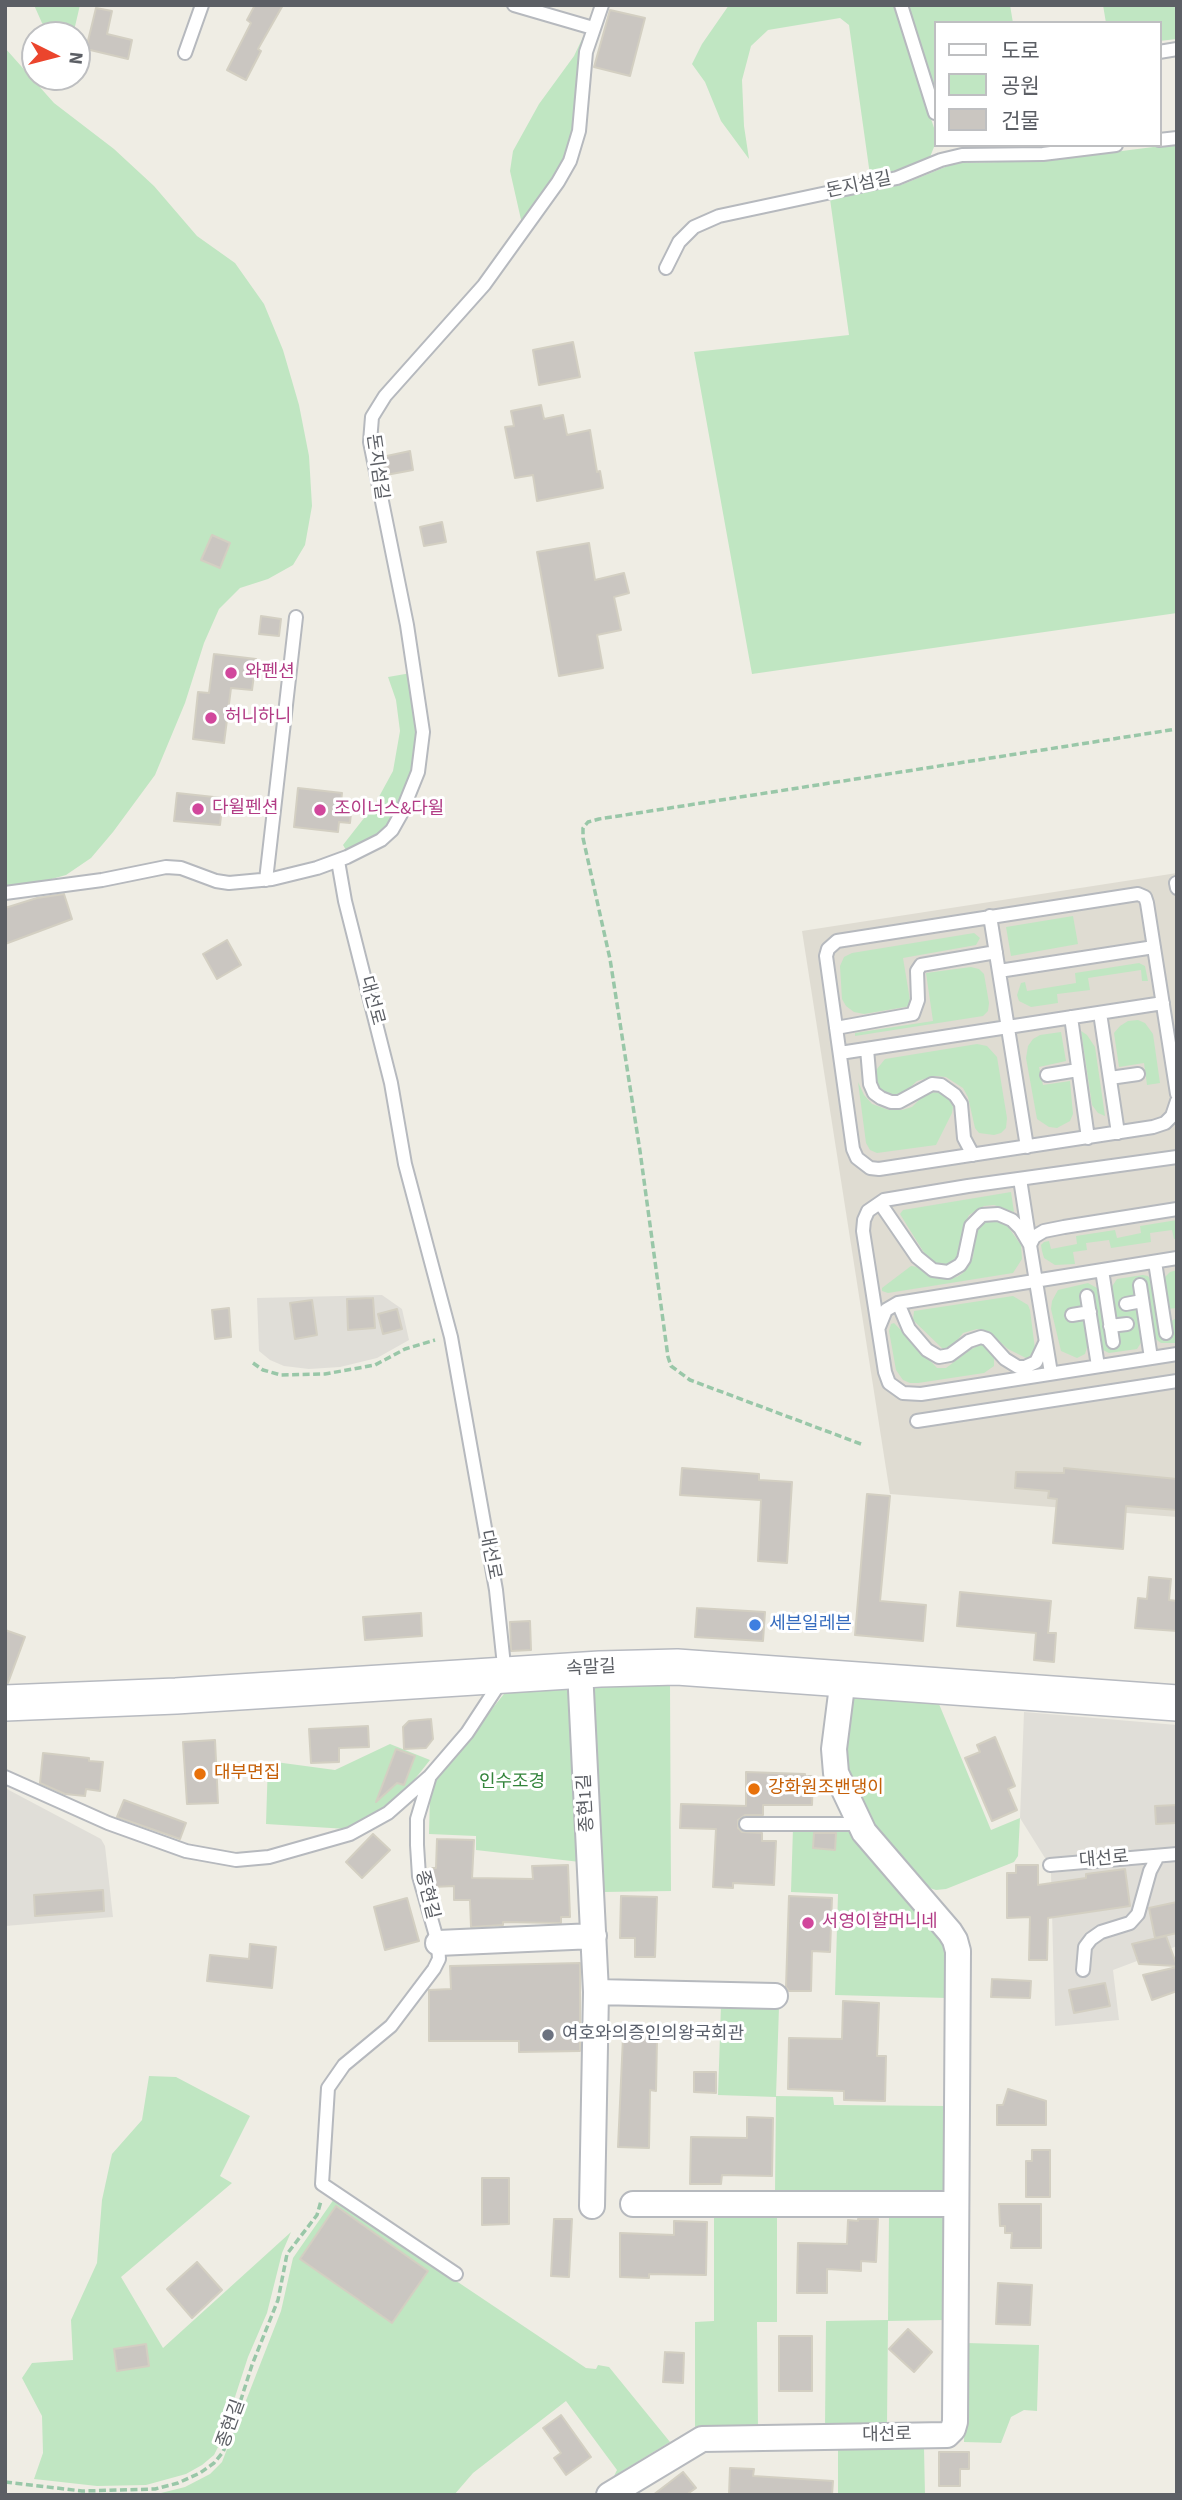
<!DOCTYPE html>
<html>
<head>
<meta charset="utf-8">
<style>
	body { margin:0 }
	#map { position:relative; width:1182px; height:2500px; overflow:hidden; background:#efede4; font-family:"Source Sans 3","Noto Sans KR",sans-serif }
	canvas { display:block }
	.frame { position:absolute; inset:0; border:7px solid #5c5f65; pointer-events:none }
	.legend { position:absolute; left:934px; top:21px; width:228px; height:126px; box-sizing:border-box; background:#fff; border:2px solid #bebfc1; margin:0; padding:9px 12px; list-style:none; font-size:21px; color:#5c5f65 }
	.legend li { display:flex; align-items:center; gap:14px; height:35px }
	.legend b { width:35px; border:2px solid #bebfc1 }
	.north { position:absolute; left:21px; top:21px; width:70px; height:70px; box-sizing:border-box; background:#fff; border:2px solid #bebfc1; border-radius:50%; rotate:96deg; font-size:19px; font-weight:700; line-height:28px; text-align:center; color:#5c5f65 }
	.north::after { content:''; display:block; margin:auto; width:24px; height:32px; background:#eb452d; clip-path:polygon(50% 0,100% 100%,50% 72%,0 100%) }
</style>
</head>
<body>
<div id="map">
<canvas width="1182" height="2500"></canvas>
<div class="frame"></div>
<ul class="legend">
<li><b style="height:9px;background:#fff"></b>도로</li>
<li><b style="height:19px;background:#c0e6c2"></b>공원</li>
<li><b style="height:19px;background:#cac6c1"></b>건물</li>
</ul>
<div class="north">N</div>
</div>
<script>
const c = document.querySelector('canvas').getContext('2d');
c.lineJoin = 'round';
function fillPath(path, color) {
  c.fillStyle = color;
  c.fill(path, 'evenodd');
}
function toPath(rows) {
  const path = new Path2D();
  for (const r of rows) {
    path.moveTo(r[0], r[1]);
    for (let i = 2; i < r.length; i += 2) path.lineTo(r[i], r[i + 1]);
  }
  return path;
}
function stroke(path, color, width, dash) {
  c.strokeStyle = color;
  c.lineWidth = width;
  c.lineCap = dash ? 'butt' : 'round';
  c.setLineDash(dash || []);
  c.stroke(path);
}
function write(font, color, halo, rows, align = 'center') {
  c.font = font + ' "Source Sans 3","Noto Sans KR",sans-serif';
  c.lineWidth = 6;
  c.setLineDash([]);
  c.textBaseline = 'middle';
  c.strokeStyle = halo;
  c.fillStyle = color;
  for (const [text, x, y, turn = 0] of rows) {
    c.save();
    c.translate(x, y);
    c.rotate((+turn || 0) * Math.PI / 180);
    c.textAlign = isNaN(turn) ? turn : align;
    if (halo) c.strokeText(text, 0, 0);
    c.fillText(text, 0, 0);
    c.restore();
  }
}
const industrial = toPath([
	[382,1295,402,1309,409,1340,377,1358,340,1367,309,1369,284,1366,270,1360,259,1351,257,1298],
	[1024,1712,1177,1725,1177,1848,1045,1858,1020,1818],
	[5,1788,101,1839,105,1846,113,1917,5,1926],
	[1177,1860,1177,1946,1113,1970,1119,2020,1055,2026,1051,1873]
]);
const education = toPath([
	[1177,873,1177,1517,890,1494,802,931]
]);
const green = toPath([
	[34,5,80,5,73,35,52,35,42,23],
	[729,5,894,5,935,131,934,147,930,157,920,163,891,174,870,175,849,25,840,18,768,30,751,46,742,80,744,126,749,159,721,121,705,82,692,64,702,44],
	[908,5,1010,5,1013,23,935,23,935,91],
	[1103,5,1177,5,1177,39,1159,41,1159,23,1106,23],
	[583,37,577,118,571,146,562,166,522,224,510,171,513,151,539,104,574,56],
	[5,48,54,103,114,149,154,186,197,236,235,263,264,304,283,350,299,405,309,456,312,506,305,545,293,565,268,579,240,588,219,609,204,643,185,703,155,775,113,832,91,858,66,875,41,882,5,886],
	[1177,144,1177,613,752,674,694,352,849,335,830,199,901,185,955,163,1043,161],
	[411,673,418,735,416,760,409,785,390,824,376,837,354,849,346,850,343,845,375,804,393,771,400,731,396,700,388,677],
	[1073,916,1078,944,1011,956,1006,927],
	[974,933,980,938,976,945,903,958,911,1006,864,1014,854,1012,846,1006,842,999,840,966,844,957,852,953],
	[1139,963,1145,966,1148,981,1142,981,1141,970,1088,978,1090,990,1057,994,1058,1003,1031,1007,1019,1001,1017,995,1021,983,1025,982,1027,991,1076,983,1075,973],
	[971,967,979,969,984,974,989,1003,988,1011,983,1016,855,1036,855,1033,933,1021,926,973],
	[1138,1020,1145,1023,1153,1034,1160,1083,1147,1085,1144,1063,1119,1067,1114,1033,1120,1026,1128,1021],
	[1081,1031,1087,1035,1095,1047,1105,1116,1098,1113,1092,1105],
	[1061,1032,1066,1061,1039,1067,1043,1085,1070,1081,1073,1114,1070,1121,1057,1128,1049,1127,1037,1119,1026,1058,1028,1046,1033,1039,1040,1035],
	[977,1044,987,1046,997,1057,1007,1118,1006,1128,1001,1133,994,1135,979,1133,975,1128,968,1097,963,1088,946,1077,935,1076,917,1081,903,1094,896,1096,888,1095,877,1085,875,1077,877,1069,885,1059],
	[858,1082,864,1095,872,1104,889,1110,902,1110,912,1107,926,1093,942,1092,947,1096,953,1107,952,1113,936,1145,877,1153,870,1150,866,1143],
	[1011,1192,1014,1212,994,1205,984,1206,969,1215,962,1230,960,1254,953,1263,944,1267,928,1259,900,1214,903,1210],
	[987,1219,994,1219,1006,1224,1021,1245,1022,1259,1013,1273,888,1293,882,1291,882,1288,911,1266,918,1267,926,1274,941,1279,957,1277,963,1273,973,1257,976,1228],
	[1177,1220,1177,1238,1174,1239,1172,1230,1150,1233,1151,1242,1111,1248,1109,1240,1086,1243,1087,1250,1073,1252,1075,1264,1055,1265,1044,1258,1042,1251,1041,1245,1044,1242,1049,1241,1051,1249,1077,1244,1076,1236,1115,1230,1117,1238,1141,1233,1140,1226],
	[1177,1270,1177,1308,1167,1309,1164,1283,1165,1277,1170,1272],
	[1143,1275,1148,1276,1153,1283,1160,1336,1172,1335,1171,1321,1177,1318,1177,1343,1161,1343,1153,1337,1145,1280,1134,1282,1135,1297,1121,1300,1122,1309,1138,1307,1142,1341,1137,1349,1109,1353,1101,1349,1093,1291,1081,1293,1088,1344,1085,1354,1077,1358,1061,1351,1051,1309,1052,1301,1058,1290,1088,1283,1097,1288,1107,1347,1119,1345,1119,1332,1132,1328,1131,1319,1116,1320,1111,1288,1117,1279],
	[1013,1296,1028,1305,1030,1310,1035,1349,1028,1359,1008,1349,989,1332,977,1329,963,1333,952,1347,945,1351,913,1320,914,1311],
	[894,1323,937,1368,946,1368,970,1350,981,1344,986,1345,994,1354,994,1366,984,1373,918,1383,910,1383,903,1380,896,1370,889,1331,891,1324],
	[670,1684,671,1891,603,1892,593,1685],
	[566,1689,571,1690,580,1862,476,1850,476,1836,429,1834,430,1796,438,1776,504,1694,511,1691],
	[854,1696,939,1704,991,1830,1020,1818,1018,1856,1014,1862,946,1889,936,1890,926,1887,875,1832,859,1799,845,1760,846,1713],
	[390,1744,430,1760,403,1794,381,1812,347,1829,266,1824,268,1761,335,1770],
	[793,1828,850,1830,947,1944,947,1998,835,1995,838,1894,791,1892],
	[721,2005,779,2007,776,2096,833,2097,834,2105,946,2106,944,2191,939,2193,775,2192,776,2097,718,2095],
	[149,2076,176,2077,250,2116,220,2176,232,2183,121,2277,163,2348,291,2232,282,2253,267,2313,248,2357,220,2443,214,2455,202,2465,186,2474,146,2485,97,2486,34,2479,43,2453,42,2416,22,2378,32,2363,73,2360,71,2320,97,2263,102,2200,112,2154,142,2120],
	[334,2199,586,2368,596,2369,598,2365,609,2367,670,2442,614,2476,617,2470,566,2401,473,2473,454,2495,153,2495,185,2487,210,2474,222,2462,281,2311,293,2258],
	[714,2212,777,2212,777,2322,757,2322,758,2428,695,2428,695,2322,714,2321],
	[889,2215,941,2215,945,2221,945,2320,888,2321,887,2426,825,2426,826,2321,888,2320],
	[966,2343,1039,2345,1037,2411,1024,2410,1011,2417,1001,2443,964,2442],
	[838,2447,924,2448,925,2495,838,2495]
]);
const building = toPath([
	[255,5,283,5,258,49,261,51,246,80,227,70,251,23,247,20,255,5],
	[96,8,112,11,107,34,132,40,128,59,86,49,96,8],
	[610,10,645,18,630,76,594,67,610,10],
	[573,342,580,377,539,385,533,350,573,342],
	[541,405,544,419,563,415,567,435,590,430,597,472,600,471,603,488,537,501,533,475,515,478,505,427,514,426,511,411,541,405],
	[410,451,413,470,386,475,382,457,410,451],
	[442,522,446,542,424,546,420,527,442,522],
	[212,535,230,543,220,568,201,560,212,535],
	[589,543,595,580,624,573,629,593,614,597,621,630,597,635,603,668,559,676,537,552,589,543],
	[261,616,281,619,279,636,259,634,261,616],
	[214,654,256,659,252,690,231,688,224,743,193,739,198,692,209,693,214,654],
	[298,788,342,793,341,802,352,803,350,823,339,822,338,832,294,827,298,788],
	[177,793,223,798,220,825,174,821,177,793],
	[64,894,72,919,5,944,5,908,37,898,64,894],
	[227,940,241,965,217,979,203,954,227,940],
	[373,1298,375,1328,348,1330,347,1299,373,1298],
	[312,1300,317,1335,295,1339,290,1303,312,1300],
	[229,1308,231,1337,215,1339,212,1310,229,1308],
	[397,1309,402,1329,383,1334,378,1314,397,1309],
	[682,1468,759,1474,759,1480,792,1482,787,1563,758,1561,761,1500,680,1495,682,1468],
	[1064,1468,1177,1479,1177,1510,1126,1506,1123,1549,1053,1543,1057,1499,1048,1498,1049,1491,1015,1488,1016,1472,1064,1473,1064,1468],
	[867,1494,890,1496,880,1601,926,1605,923,1641,855,1635,867,1494],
	[1149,1577,1171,1579,1169,1600,1177,1601,1177,1631,1135,1628,1138,1598,1147,1599,1149,1577],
	[960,1592,1051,1601,1048,1633,1056,1633,1054,1662,1034,1660,1036,1633,957,1626,960,1592],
	[697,1608,765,1612,763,1641,695,1637,697,1608],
	[421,1613,422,1636,365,1640,363,1617,421,1613],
	[530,1621,531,1650,511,1651,510,1622,530,1621],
	[5,1630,25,1637,8,1683,5,1683,5,1630],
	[431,1719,433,1739,426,1748,404,1749,403,1727,409,1721,431,1719],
	[368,1726,369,1747,339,1748,339,1762,311,1763,309,1729,368,1726],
	[995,1737,1015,1786,1008,1789,1017,1810,992,1821,965,1758,980,1752,977,1745,995,1737],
	[215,1740,218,1803,187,1804,183,1742,215,1740],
	[396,1749,415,1756,404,1785,397,1783,376,1802,396,1749],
	[43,1753,89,1758,89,1761,103,1762,100,1791,86,1789,85,1796,65,1794,40,1783,43,1753],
	[746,1772,805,1774,805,1776,813,1776,812,1805,763,1805,763,1815,745,1815,738,1820,738,1828,742,1832,762,1833,762,1841,776,1841,774,1885,733,1883,733,1888,713,1887,716,1829,680,1828,681,1804,746,1806,746,1772],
	[124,1800,186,1823,180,1839,117,1817,124,1800],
	[1177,1805,1177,1823,1156,1824,1155,1806,1177,1805],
	[814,1833,836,1833,835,1850,813,1848,814,1833],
	[373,1834,390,1850,362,1878,346,1862,373,1834],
	[437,1839,474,1840,472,1878,533,1879,532,1866,568,1865,570,1917,561,1917,561,1923,503,1922,503,1925,471,1927,470,1900,454,1900,454,1886,433,1887,432,1868,436,1868,437,1839],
	[1016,1865,1038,1865,1038,1885,1086,1878,1086,1874,1125,1869,1130,1906,1048,1918,1047,1960,1029,1960,1030,1917,1007,1918,1007,1873,1016,1873,1016,1865],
	[103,1890,104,1911,35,1916,34,1895,103,1890],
	[621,1896,657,1897,655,1957,635,1957,635,1938,620,1938,621,1896],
	[789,1896,832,1898,830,1952,812,1951,811,1991,789,1991,786,1987,789,1896],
	[407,1898,419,1941,385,1950,374,1907,407,1898],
	[1177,1902,1177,1933,1155,1938,1149,1908,1177,1902],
	[1166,1936,1177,1966,1139,1964,1132,1944,1166,1936],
	[250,1944,276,1947,272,1988,207,1981,210,1955,249,1959,250,1944],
	[580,1963,580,2051,519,2052,519,2041,429,2041,429,1990,451,1989,450,1966,580,1963],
	[1177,1967,1177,1991,1152,2000,1143,1975,1177,1967],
	[992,1979,1031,1981,1030,1998,991,1997,992,1979],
	[1105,1983,1110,2006,1074,2013,1069,1990,1105,1983],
	[843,2001,879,2003,877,2056,886,2056,885,2101,844,2100,844,2091,788,2089,789,2038,842,2039,843,2001],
	[623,2037,657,2039,656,2091,650,2090,649,2148,618,2147,623,2037],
	[694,2072,716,2072,716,2093,694,2092,694,2072],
	[1008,2089,1046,2101,1046,2125,997,2125,997,2105,1003,2105,1008,2089],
	[747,2117,773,2118,772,2176,722,2175,721,2184,690,2184,691,2137,747,2138,747,2117],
	[1032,2150,1050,2150,1050,2197,1026,2197,1026,2161,1032,2161,1032,2150],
	[482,2178,509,2178,509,2224,482,2225,482,2178],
	[999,2204,1041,2204,1041,2248,1011,2248,1012,2233,1005,2233,1005,2226,1000,2226,999,2204],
	[336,2206,428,2271,392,2323,300,2259,336,2206],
	[554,2219,572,2219,569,2277,551,2276,554,2219],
	[858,2219,878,2219,876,2262,861,2261,861,2271,827,2269,827,2293,797,2293,798,2243,847,2244,848,2220,858,2221,858,2219],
	[674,2221,707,2222,706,2275,649,2274,649,2278,620,2277,620,2233,674,2235,674,2221],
	[197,2262,222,2290,192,2318,167,2289,197,2262],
	[998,2283,1032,2285,1030,2325,996,2324,998,2283],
	[908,2329,932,2352,914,2372,889,2349,908,2329],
	[779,2336,812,2336,812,2391,779,2391,779,2336],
	[146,2344,149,2366,117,2371,114,2349,146,2344],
	[665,2352,684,2353,683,2383,663,2382,665,2352],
	[561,2415,591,2457,566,2475,554,2458,561,2453,543,2428,561,2415],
	[939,2452,969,2452,969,2469,960,2469,960,2486,939,2486,939,2452],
	[730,2468,754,2469,753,2476,833,2481,832,2495,729,2495,730,2468],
	[683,2472,696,2488,686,2495,653,2495,683,2472]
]);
const path = toPath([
	[253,1363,263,1370,281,1375,325,1374,375,1365,405,1349,435,1340],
	[861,1444,690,1380,671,1366,668,1357,640,1151,610,959,583,838,583,828,588,822,599,819,1177,729],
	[5,2482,82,2491,155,2489,178,2483,200,2473,214,2463,223,2452,229,2437,252,2365,278,2300,287,2254,317,2215,321,2201]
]);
const lane = toPath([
	[514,5,593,28],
	[901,5,935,113],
	[1159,52,1177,49],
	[185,53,202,5],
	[1159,140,1177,138],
	[666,268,679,242,694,227,719,216,897,178,941,160,962,155,1043,154,1116,145],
	[266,880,296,617],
	[1176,883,1177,888],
	[5,893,102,880,166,867,181,868,216,881,229,883,272,879,317,868,347,857,381,840,392,830,401,814,418,772,423,732,407,625,370,442,372,417,385,396,484,285,558,182,570,161,579,131,586,52,602,5],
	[990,916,1027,1147],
	[999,971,1154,947],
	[1100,1013,1118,1133],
	[1071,1017,1088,1138],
	[836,1028,913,1014,918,1000,917,971,921,965,996,952],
	[867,1049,870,1084,874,1093,881,1098,891,1102,899,1102,932,1084,941,1085,955,1095,961,1104,964,1138,973,1155],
	[840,1053,1163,1003],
	[1047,1075,1078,1070],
	[1110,1078,1138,1074],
	[1177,1094,1147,903,1145,897,1138,894,837,941,828,949,826,956,853,1149,857,1158,870,1168,879,1169,1153,1127,1165,1123,1172,1116,1177,1101],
	[1177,1157,968,1186,884,1200,868,1211,864,1220,863,1231,885,1372,889,1383,903,1393,921,1394,1177,1354],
	[1020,1179,1029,1237],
	[880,1203,917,1257,933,1270,948,1272,960,1265,964,1259,971,1226,982,1215,998,1214,1012,1220,1020,1228,1030,1245],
	[1155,1262,1166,1333],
	[1102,1270,1113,1342],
	[1140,1285,1151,1358],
	[1087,1296,1098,1366],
	[898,1303,909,1329,927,1350,939,1357,950,1355,969,1341,981,1337,987,1339,1005,1359,1018,1367,1025,1367,1036,1362,1045,1343],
	[1126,1304,1142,1301],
	[1072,1315,1090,1312],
	[1110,1326,1127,1324],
	[879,1327,886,1310,898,1303,1177,1258],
	[1051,1373,1030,1245,1034,1237,1044,1231,1064,1227,1177,1209],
	[917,1421,1177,1381],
	[5,1777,108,1823,186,1851,236,1860,269,1857,350,1834,388,1813,430,1776,467,1733,505,1675,496,1590,451,1337,405,1164,391,1083,345,901,338,861],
	[429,1779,417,1819,417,1845,419,1876,438,1943,439,1959,434,1969,391,2026,344,2065,328,2088,322,2184,456,2274],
	[746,1824,860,1824],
	[1050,1865,1177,1854],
	[1083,1970,1085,1947,1091,1939,1101,1932,1130,1923,1138,1914,1150,1871,1158,1856]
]);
const street = toPath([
	[580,1670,596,1992,592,2206],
	[438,1943,594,1936],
	[596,1992,775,1996],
	[633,2204,956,2204],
	[609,2495,702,2439,947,2435,953,2429,955,2422,958,1951,955,1940,950,1932,864,1832,836,1773,834,1749,843,1678]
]);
const secondary = toPath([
	[5,1703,176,1696,600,1669,677,1667,1177,1703]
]);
const markers = [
	[231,673,7,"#d1479c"],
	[211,718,7,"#d1479c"],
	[198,809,7,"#d1479c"],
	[320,810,7,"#d1479c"],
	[755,1625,7,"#3f7fe0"],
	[200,1774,7,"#e8710a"],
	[754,1789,7,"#e8710a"],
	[808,1923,7,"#d1479c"],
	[548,2035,7,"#6b7280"]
];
const streetNames = [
	["돈지섬길",859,186,-12],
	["돈지섬길",376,467,82],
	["대선로",371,1001,75],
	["대선로",489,1555,79],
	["속말길",591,1669,-3],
	["종현1길",587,1803,-93],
	["대선로",1104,1860,-5],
	["종현길",426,1895,76],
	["종현길",232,2424,-70],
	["대선로",887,2436,-1]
];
const hotelNames = [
	["와펜션",245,673],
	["허니하니",225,718],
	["다윌펜션",212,809],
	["조이너스&다윌",334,810],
	["서영이할머니네",822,1923]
];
const shopNames = [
	["세븐일레븐",769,1625]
];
const foodNames = [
	["대부면집",214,1774],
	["강화원조밴댕이",768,1789]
];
const parkNames = [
	["인수조경",512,1783]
];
const worshipNames = [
	["여호와의증인의왕국회관",562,2035]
];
fillPath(industrial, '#e0ded8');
fillPath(education, '#dfdcd2');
fillPath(green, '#c0e6c2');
fillPath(building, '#cac6c1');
stroke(building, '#d3cfc2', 2);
stroke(lane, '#b6b9be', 16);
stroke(street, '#b6b9be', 28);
stroke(secondary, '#b7bac0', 38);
stroke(path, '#99c7a8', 3.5, [7, 3.5]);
stroke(lane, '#fff', 12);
stroke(street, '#fff', 24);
stroke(secondary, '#fff', 35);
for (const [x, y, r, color] of markers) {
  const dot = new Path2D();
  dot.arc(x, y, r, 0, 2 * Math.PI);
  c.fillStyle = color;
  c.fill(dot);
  stroke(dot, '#fff', 2.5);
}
write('18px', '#5c5f65', '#fff', streetNames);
write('18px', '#b23c85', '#fff', hotelNames, 'left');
write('18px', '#366cbe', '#fff', shopNames, 'left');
write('18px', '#c56008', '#fff', foodNames, 'left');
write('18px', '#33843b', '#fff', parkNames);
write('18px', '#5b616d', '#fff', worshipNames, 'left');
</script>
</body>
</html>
